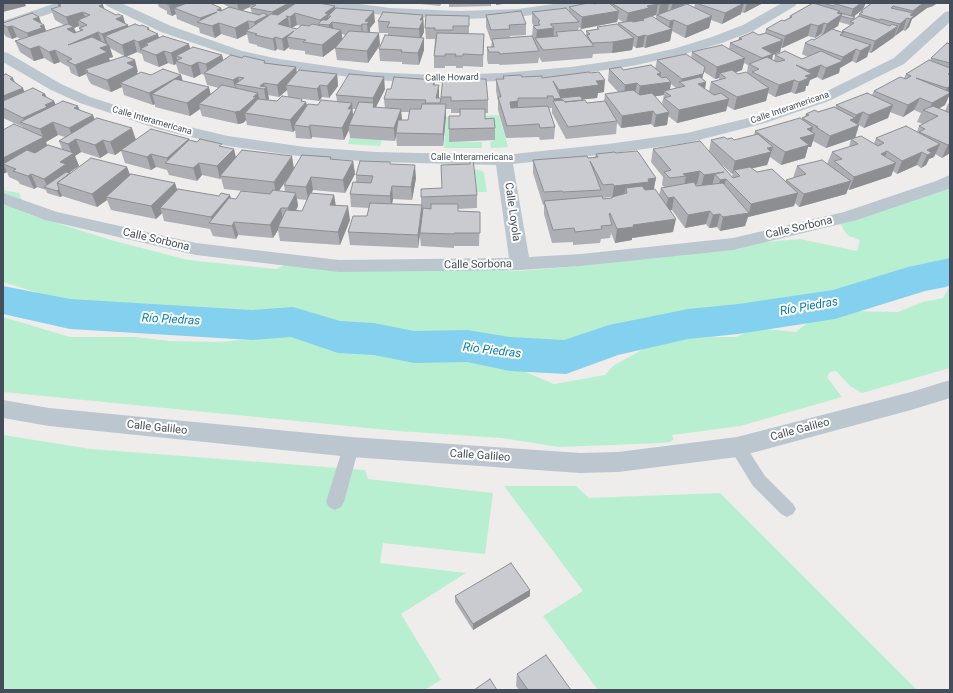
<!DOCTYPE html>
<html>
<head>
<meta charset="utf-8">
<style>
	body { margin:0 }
	#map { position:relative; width:953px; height:693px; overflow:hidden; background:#efecec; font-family:Roboto,sans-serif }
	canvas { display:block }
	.frame { position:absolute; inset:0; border:4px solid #444e5a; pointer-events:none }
</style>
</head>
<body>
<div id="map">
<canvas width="953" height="693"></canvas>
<div class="frame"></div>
</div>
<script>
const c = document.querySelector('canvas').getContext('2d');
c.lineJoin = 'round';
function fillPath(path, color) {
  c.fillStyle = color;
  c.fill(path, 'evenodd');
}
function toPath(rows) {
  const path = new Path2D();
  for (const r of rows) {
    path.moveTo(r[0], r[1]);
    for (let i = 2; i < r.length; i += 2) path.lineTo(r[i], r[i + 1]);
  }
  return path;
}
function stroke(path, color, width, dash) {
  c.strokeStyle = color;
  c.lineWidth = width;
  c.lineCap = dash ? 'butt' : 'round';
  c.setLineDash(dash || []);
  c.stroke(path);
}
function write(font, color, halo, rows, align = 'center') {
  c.font = font + ' Roboto,sans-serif';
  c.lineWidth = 4;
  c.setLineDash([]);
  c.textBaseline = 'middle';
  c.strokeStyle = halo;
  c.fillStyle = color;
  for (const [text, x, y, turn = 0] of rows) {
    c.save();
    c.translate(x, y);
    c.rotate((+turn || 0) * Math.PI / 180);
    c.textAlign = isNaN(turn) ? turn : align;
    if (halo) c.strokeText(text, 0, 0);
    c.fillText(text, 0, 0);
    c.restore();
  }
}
const green = toPath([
	[499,115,508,147,491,148,490,142,495,140,449,142,482,142,482,148,444,148,446,117],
	[350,138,356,138,382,140,380,146,348,144],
	[475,169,482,171,484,174,487,192,475,192,441,170],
	[950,182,950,278,914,286,881,303,865,305,816,301,798,305,757,310,675,316,663,324,651,328,628,324,606,327,566,340,514,348,492,343,474,341,446,341,427,339,415,342,403,335,380,327,340,326,295,316,286,325,262,326,250,316,191,308,162,306,142,309,119,305,87,303,65,299,48,298,39,293,3,282,3,190,19,193,28,214,111,240,188,260,276,269,300,258,520,271,601,264,754,243,800,239,857,251,860,240,849,236,845,232,840,223],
	[950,288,950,368,862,393,850,386,836,371,830,372,827,377,842,397,740,426,672,435,674,439,670,442,663,443,559,447,502,438,398,431,3,392,3,317,70,337,134,337,170,341,219,342,252,339,260,331,279,329,297,333,328,350,403,357,487,361,523,371,554,384,605,375,613,366,668,335,686,333,700,333,718,337,736,337,755,328,796,332,815,317,830,313,849,311,898,312,923,302,943,298,948,289],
	[3,435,91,449,365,470,368,479,493,493,485,554,383,543,380,563,466,573,401,614,441,680,424,690,3,690],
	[504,486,576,486,589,498,720,493,917,690,598,690,543,616,583,591]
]);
const river = toPath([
	[950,258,950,285,946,287,925,291,835,319,738,334,688,339,618,355,566,374,510,371,467,362,414,363,374,355,338,353,291,337,252,340,70,329,3,314,3,286,70,299,252,310,293,307,340,321,374,323,414,331,467,330,510,337,564,340,609,325,688,309,738,304,833,290,908,267,950,258]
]);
const lane = toPath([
	[351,440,357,442,359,447,344,502,341,507,335,510,329,507,326,502,343,447,345,442,351,440],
	[737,440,743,442,765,476,793,504,796,509,793,514,787,517,781,514,753,486,729,447,731,442,737,440]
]);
const street = toPath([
	[56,3,75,3,73,6,3,29,3,21,56,3],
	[105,3,121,3,171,26,242,51,279,59,370,72,436,75,503,73,571,67,632,58,673,49,712,37,743,25,782,3,797,3,795,6,753,31,722,43,681,55,632,66,571,75,503,81,436,83,370,80,279,67,238,58,161,32,107,6,105,3],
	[318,3,352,3,390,8,460,11,518,9,561,3,594,3,592,6,588,7,518,17,460,19,390,16,324,7,320,6,318,3],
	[950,11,950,22,904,64,829,101,765,123,687,143,608,154,513,164,529,257,581,254,733,238,844,212,936,181,950,175,950,188,948,189,857,220,733,250,581,266,520,270,339,272,196,255,45,220,3,204,3,193,57,212,196,243,339,260,509,258,496,165,376,162,305,157,228,146,158,129,80,103,51,90,3,62,3,52,8,53,61,84,90,97,168,122,228,136,305,147,376,152,504,155,608,144,687,133,753,117,819,95,894,58,945,12,950,11],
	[950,380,950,398,911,410,737,457,618,472,580,473,351,457,49,426,3,418,3,400,49,408,351,437,580,453,618,452,737,437,911,392,950,380]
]);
const wall = toPath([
	[155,3,210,3,221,8,222,10,229,7,221,3,321,3,321,4,335,9,375,22,370,28,370,33,380,45,368,63,337,60,335,48,337,46,323,57,305,54,305,51,289,49,289,47,284,51,277,49,275,51,257,46,257,45,249,43,247,34,237,39,221,34,215,38,200,33,199,28,177,19,176,14,172,16,167,14,167,11,159,7,158,4],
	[250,7,252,13,242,10],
	[297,25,301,26,297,29,292,28],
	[342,34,345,35,342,39],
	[410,3,442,3,440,6],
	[449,3,491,3,491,6,449,7],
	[610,3,684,3,684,6,694,8,695,3,763,3,744,13,741,12,741,14,722,24,711,20,709,28,685,38,672,31,670,41,645,48,643,47,636,48,633,46,632,50,612,53,593,54,592,58,542,62,539,57,538,63,500,65,499,64,488,64,487,59,487,47,491,47,492,41,491,41,486,27,486,15,526,24,526,35,510,36,510,37,532,36,533,26,534,26,532,23,532,12,569,11,569,7,594,4,610,4],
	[656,15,656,19,648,17],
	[618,19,623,22,618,23,618,25,597,27,597,29,586,31,586,36,578,30,579,27,581,29,617,22],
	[813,3,866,3,863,9,872,3,933,6,927,8,912,19,909,27,905,31,903,30,895,36,894,37,871,53,868,52,867,57,856,63,852,61,840,68,839,73,822,80,817,77,810,80,808,86,806,86,805,91,795,94,791,92,775,97,768,93,766,101,734,110,727,106,726,111,677,123,668,116,667,125,654,127,651,124,621,128,617,123,616,134,566,139,552,113,552,108,549,108,555,127,554,139,540,140,539,137,506,138,498,110,498,101,496,91,496,79,503,79,503,76,522,77,542,78,604,92,598,93,597,98,582,99,587,103,604,102,605,94,618,92,608,81,609,69,623,70,655,69,657,60,691,58,692,52,709,48,729,49,730,43,738,40,739,38,759,35,765,33,766,29,789,18,790,16],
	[861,11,858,17,855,19,854,16],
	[839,22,850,25,849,26,842,31,842,32,833,29,838,26],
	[821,34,822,35,814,40,805,43,802,54,808,57,802,59,775,55,774,61,772,60,773,55,780,52,781,48,782,48,808,36,815,38],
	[744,63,748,65,747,72,738,74,735,73,742,70],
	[704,72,715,79,719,78,719,80,711,82,709,91,705,89,706,82,702,79],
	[671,84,676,88,670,90],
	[664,95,662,103,663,104,663,106,655,96],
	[58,5,103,5,104,9,125,23,128,27,150,30,159,37,190,48,222,55,223,60,266,63,296,73,337,74,338,86,329,98,322,97,319,101,288,97,287,90,279,97,268,95,269,99,268,100,277,101,302,99,302,101,306,102,307,105,318,105,337,101,336,95,385,89,376,107,385,108,384,99,391,89,435,80,435,85,439,98,441,98,441,97,453,79,488,100,488,113,485,113,485,119,495,128,495,140,449,142,449,129,460,116,460,113,451,113,451,109,446,109,446,117,443,146,397,146,396,136,395,141,350,138,349,130,344,140,312,137,311,139,296,138,295,130,293,132,247,125,246,120,243,123,238,124,202,116,200,109,190,116,155,107,155,104,153,105,124,95,122,87,111,92,91,84,90,82,89,81,86,74,79,77,71,73,69,67,60,62,54,64,44,58,34,61,20,52,15,41,20,39,17,37,12,39,5,36,3,30,3,23,39,17,42,24,44,25,46,31,64,25,55,20,51,9,59,7],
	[79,26,80,28,79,28,80,31,76,32,74,28],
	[110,48,124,56,110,61,109,58,113,57],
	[137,52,142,54,144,61,159,67,168,63,174,65,176,64,179,73,194,78,201,74,204,75,207,85,219,88,211,94,183,81,181,75,151,75,137,74,137,72,138,72,126,57],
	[352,109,356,109,353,115],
	[401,112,409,112,408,120,402,120],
	[423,15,424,32,421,38,424,38,424,50,419,65,402,64,402,62,380,61,379,49,388,36,388,33,379,33,378,21],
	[469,16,469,34,484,34,483,67,463,66,463,68,456,68,456,66,445,66,445,68,434,68,434,56,435,39,426,39,425,28],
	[950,44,950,95,949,96,945,105,939,108,945,111,948,104,950,102,950,153,942,158,935,154,934,157,929,159,926,165,921,168,917,165,897,174,893,171,891,176,849,190,848,189,846,194,799,207,795,203,794,206,748,217,745,226,720,231,717,227,709,228,706,224,685,228,672,210,670,210,673,232,632,238,632,240,615,243,611,233,610,238,601,239,600,243,573,245,573,242,552,243,544,214,544,205,543,205,533,173,533,160,588,158,595,157,596,154,616,153,656,178,654,189,659,195,661,188,664,187,662,185,663,177,651,162,653,149,709,151,711,140,734,140,754,135,755,131,802,119,802,118,805,116,806,114,818,112,835,108,836,105,872,95,874,91,904,78,906,74,930,61,931,58],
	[914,110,921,113,917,122,923,124,919,126,917,132,876,138,874,143,851,139,849,147,832,152,827,164,797,166,793,178,786,180,785,182,757,172,752,168,767,165,770,157,781,165,805,158,808,147,811,147,813,141,826,148,855,138,859,125,864,128,888,118,890,112,903,117],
	[720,163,732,174,733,173,732,177],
	[611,197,611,198,603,199,602,198],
	[3,75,16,83,24,92,45,94,47,98,54,101,56,105,80,110,95,119,136,139,189,139,190,140,223,147,236,157,294,167,331,159,353,161,355,174,345,193,313,190,311,194,334,195,336,206,350,220,340,245,280,241,278,230,273,238,238,235,236,239,213,236,210,229,164,221,162,213,156,219,111,210,107,200,97,207,62,196,60,197,47,193,46,190,37,187,34,189,20,184,18,181,9,177,7,172,3,174,3,130,23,128,23,127,3,118],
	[58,135,65,137,59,141,62,149,47,145,46,142],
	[121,151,125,163,151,170,156,167,167,170,169,175,197,181,202,175,220,179,221,178,224,189,253,192,236,199,177,190,175,183,130,175,127,167,70,173,70,172,79,166,75,156,81,152,100,158,108,153,115,155],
	[286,180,284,185,285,192,279,191],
	[297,199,307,200,302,211,296,210,298,206],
	[390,164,416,178,412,200,393,199,392,204,421,205,421,197,442,188,441,165,477,195,477,208,458,209,458,211,480,212,479,246,454,246,454,248,421,246,420,236,418,248,350,245,348,232,367,216,369,208,351,207,350,194,356,182,356,175],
	[530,590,530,596,473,630,455,602,455,596],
	[517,674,571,690,519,690,516,686]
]);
const shadedWall = toPath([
	[3,3,25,3,26,6,3,12],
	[174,3,198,3,174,8,176,14,172,16,169,5],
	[237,3,255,3,250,4,250,7,239,12],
	[288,3,297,3,274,23,272,12],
	[496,3,510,3,496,5],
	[667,3,669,3,667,14,658,16,660,5],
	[673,3,684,3,683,10,670,15,672,4],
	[744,3,741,14,722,24,725,13],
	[747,3,763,3,744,13],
	[861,3,866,3,863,9,851,19,850,19,853,9],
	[923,3,938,3,933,6,927,8,912,19,909,27,905,31,910,19,910,15,912,13,913,11],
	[658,4,656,15,648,17,647,19,642,19,641,21,626,24,628,13,647,6],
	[103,5,106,16,99,6],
	[335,6,336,17,328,16,330,25,332,22,334,33,331,37,329,25,321,24,320,20,325,13],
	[221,8,224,19,217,10],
	[374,11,375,22,370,28,370,33,368,36,367,24,365,21],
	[619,11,617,22,581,29,582,17],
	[840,11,839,16,842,14,838,26,823,35,827,24,837,13],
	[83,12,87,23,78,20,79,26,74,28,78,38,67,29,70,28,66,17],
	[217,12,221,34,215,38,212,26,201,23,200,18],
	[295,13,297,25,291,28,290,17],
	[268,15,270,26,256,34,254,22],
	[423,15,424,32,420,41,419,29,420,20],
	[123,16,126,26,128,25,131,36,105,36,108,45,106,45,102,34,116,19],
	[712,16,709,28,685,38,687,26],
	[39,17,42,26,44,25,48,37,31,45,27,33,33,19],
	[288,17,290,29,278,24],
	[907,18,903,30,895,36,900,24],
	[674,20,670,41,645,48,647,36,668,30,670,21],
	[248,21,250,32,246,31,247,34,237,39,235,28],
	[824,23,821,34,815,38,818,26],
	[362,24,363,35,362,37,361,26],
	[811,24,808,36,782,48,785,36],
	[12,26,17,37,12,39,7,27],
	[898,26,894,37,871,53,875,41],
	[149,28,152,37,158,34,161,46,148,45,145,44,147,51,140,49,142,54,138,42,147,29],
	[554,28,553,40,536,40,537,30],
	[341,30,343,42,323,57,322,45],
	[294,31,287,37,289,47,284,51,282,39],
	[98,32,102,43,68,45],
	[379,33,380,45,368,63,367,51],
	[645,35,643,47,636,48,638,37],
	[275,37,277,49,275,51,273,39],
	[424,38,424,50,419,65,418,53],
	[634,38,632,50,612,53,613,42],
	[134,40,137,52,125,57,122,45],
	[783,40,780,52,773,55,770,66,759,69,762,58,762,48],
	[189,44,192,56,176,56,178,62,176,61,176,64,174,65,171,53],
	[109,45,113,57,109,58,111,64,88,71,85,69,86,74,79,77,75,65,100,48],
	[871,45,867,57,856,63,860,51],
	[39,46,44,58,34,61,30,49],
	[856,49,852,61,840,68,839,73,822,80,826,68,841,61,843,57],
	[55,50,60,62,54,64,49,52],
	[164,51,168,63,159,67,156,55],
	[222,55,225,67,208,74,206,64],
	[745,58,742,70,724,76,720,73,719,78,715,79,717,67],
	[135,60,138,72,137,72,139,79,120,83,122,87,111,92,107,80,127,63],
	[198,62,201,74,194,78,191,66],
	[821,65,817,77,810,80,808,86,806,86,805,91,795,94,799,82,805,76,807,76,808,70],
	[296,67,298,79,286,85,287,90,279,97,277,85],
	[705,67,702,79,706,82,704,94,685,86,681,83,682,79],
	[661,73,659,84,671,82,669,94,664,91,664,95,638,99,640,86,657,74],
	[337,74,338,86,329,98,327,86],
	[181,75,184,87,152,94,155,104,153,105,149,93],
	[238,77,240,85,235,84,237,92,236,92,233,80],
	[384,77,385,89,375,109,373,107,373,98],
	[13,78,18,90,10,79],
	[605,80,604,92,598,93,597,98,560,102,553,101,554,99,558,99,559,90,596,81],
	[794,80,791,92,775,97,779,85],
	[264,83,265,88,267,87,269,99,266,101,264,89,260,86],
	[637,83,635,95,624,97,625,85],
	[320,85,322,97,319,101,317,89],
	[439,85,439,97,438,103,436,98],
	[950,86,950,95,949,96,945,105,931,113,928,112,932,103,943,97,947,88],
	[209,87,212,99,199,104,200,109,190,116,187,103],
	[23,88,28,100,3,108,3,96],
	[769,88,766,101,734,110,737,97],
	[258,93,260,105,245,113,246,120,243,123,238,124,235,112],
	[45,94,49,103,54,101,59,113,26,124,23,118,42,95],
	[920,98,914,110,903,117,908,105],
	[302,99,303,106,306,102,308,114,294,125,295,130,293,132,290,120],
	[729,99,726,111,677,123,679,110],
	[518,101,518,114,509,115,510,102],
	[352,103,353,115,349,125,349,130,344,140,342,128,348,109],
	[446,104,446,117,443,146,443,134],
	[893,105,888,118,864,128,869,115],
	[78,106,83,118,74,108],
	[401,109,402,121,396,133,396,136,395,141,394,128],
	[653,111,651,124,621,128,622,116],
	[669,112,667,125,654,127,656,115],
	[863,112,858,124,851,127,856,115],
	[93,115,98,127,76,139,81,152,75,156,79,166,70,172,72,177,57,183,48,188,44,179,60,162,72,154,68,144,74,140,69,128],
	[855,118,851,128,859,125,855,138,826,148,830,136,850,120],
	[53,122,58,135,46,142,49,150,3,164,7,172,3,174,3,158,43,137,40,129],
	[310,125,312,137,311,139,309,127],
	[813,127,811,135,815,134,811,147,808,147,805,158,781,165,785,152,800,138,807,129],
	[132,128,136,140,115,155,110,142],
	[189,139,193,151,168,163,167,158],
	[103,140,108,153,100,158,95,145],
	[940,144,934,157,929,159,926,165,921,168,927,155,927,150],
	[950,144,950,153,942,158,948,145],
	[773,147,767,165,736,172,734,170,733,173,732,174,735,161,767,148],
	[234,149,237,162,220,176,221,178,220,179,217,166],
	[887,151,882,164,881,154],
	[922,152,917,165,897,174,902,161],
	[151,154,156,167,151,170,147,157],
	[292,156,294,169,276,195,274,182],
	[353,161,355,174,345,193,343,180],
	[199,163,202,175,197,181,193,168],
	[896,163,891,176,849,190,854,177],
	[415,165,416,178,412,200,411,187],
	[127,167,132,180,106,197,107,200,97,207,92,194],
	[700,171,697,184,684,186,686,176,683,174],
	[724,172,726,179,723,192,717,193,720,180,715,174,712,186,701,188,704,175],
	[31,174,37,187,34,189,28,176],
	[311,177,313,190,308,200,306,187],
	[656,178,653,191,627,193,626,188,624,197,612,199,614,186],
	[851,181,846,194,799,207,804,194],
	[175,183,179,196,160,208,162,213,156,219,151,206],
	[392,186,393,199,391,209,390,196],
	[59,189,62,196,60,197,57,191],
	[296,193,298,206,291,222,288,208],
	[798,193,794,206,748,217,745,226,720,231,723,217,749,213,751,204],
	[230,195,234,208,213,224,211,217],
	[334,195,336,208,330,205],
	[674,197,672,210,665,211,668,198],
	[422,205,423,218,420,233,418,248,418,235],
	[348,206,350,220,340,245,338,232],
	[281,208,283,221,278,227,278,230,273,238,270,225],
	[710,211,706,224,685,228,688,215],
	[720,214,717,227,709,228,713,215],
	[676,219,673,232,632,238,632,240,615,243,617,229,633,225],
	[234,222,238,235,236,239,232,226],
	[530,590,530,596,473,630,473,624]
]);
const building = toPath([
	[63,3,99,3,103,5,99,6,116,15,118,14,123,16,116,19,128,25,102,34,98,32,68,45,92,37,109,45,100,48,107,52,75,65,67,61,72,59,55,50,49,52,39,46,30,49,15,41,68,24,74,27,67,29,74,33,83,30,79,28,87,25,78,20,90,15,83,12,66,17,51,9,61,6,58,5,63,3],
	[165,3,174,3,169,5,165,3],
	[187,3,210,3,221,8,217,10,221,11,229,7,259,15,263,13,268,15,254,22,248,21,235,28,219,23,212,26,197,22,217,12,200,18,174,8,187,3],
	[251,3,289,3,272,12,251,8,256,5,250,4,251,3],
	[296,3,319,3,335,6,325,13,328,14,320,20,295,13,290,17,286,16,288,17,278,24,297,29,302,25,309,26,312,24,341,30,322,45,303,42,306,40,287,37,294,31,282,39,275,37,273,39,255,35,257,34,246,31,271,14,278,15,296,3],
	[588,3,593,3,594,4,598,3,609,3,619,11,582,17,569,7,588,3],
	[611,3,667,3,660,5,658,4,647,6,649,8,628,13,611,3],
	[696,3,744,3,725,13,696,3],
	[813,3,840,11,837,13,842,14,827,24,824,23,818,26,811,24,785,36,766,29,782,20,784,21,792,17,790,16,813,3],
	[823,3,861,3,853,9,836,4,833,6,823,3],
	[872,3,923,3,913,11,893,6,891,8,913,13,910,15,914,16,910,19,907,18,900,24,881,19,879,20,859,14,863,12,861,11,872,3],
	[687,4,712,16,687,26,674,20,670,21,657,15,687,4],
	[336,8,374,11,365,21,369,22,367,24,362,24,361,26,332,22,329,25,318,24,322,20,327,20,331,16,328,16,336,8],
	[566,8,579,22,550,24,554,28,537,30,533,26,540,25,538,22,540,21,532,12,566,8],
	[521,11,526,24,509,25,510,29,491,30,486,15,521,11],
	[383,12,423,15,420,20,423,20,419,29,387,27,390,22,378,21,383,12],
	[32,13,39,17,33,19,44,25,40,26,42,28,27,33,12,26,7,27,3,25,3,23,32,13],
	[841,13,855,17,852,19,841,16,842,14,840,14,841,13],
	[426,15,469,16,469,26,453,26,453,30,435,30,435,28,425,28,426,15],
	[652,16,672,29,647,36,645,35,638,37,618,23,631,21,633,22,644,20,642,19,652,16],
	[859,16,890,26,892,24,898,26,875,41,842,31,854,23,850,22,859,16],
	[135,24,140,26,142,25,149,28,147,29,158,34,138,42,134,40,122,45,105,36,135,24],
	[617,24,634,38,613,42,592,43,587,35,590,34,586,31,599,29,597,27,617,24],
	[832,29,844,33,840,35,871,45,860,51,856,49,843,57,805,43,812,39,814,40,832,29],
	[581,30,594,46,543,50,535,38,558,36,556,32,581,30],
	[349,31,379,33,367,51,335,48,349,31],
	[753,32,759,35,766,33,783,40,762,48,773,54,762,58,730,43,742,39,739,38,753,32],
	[437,33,484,34,483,55,463,54,463,56,455,56,456,54,445,54,445,56,434,56,437,33],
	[385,35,424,38,418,53,401,52,402,50,379,49,385,35],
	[163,36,189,44,171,53,164,51,156,55,140,49,148,45,145,44,163,36],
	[532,36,539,51,500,54,499,52,489,52,487,47,494,47,492,39,532,36],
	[947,43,950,44,950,63,931,58,947,43],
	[722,45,745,58,717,67,692,52,708,48,709,48,722,45],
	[193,47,222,55,206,64,198,62,191,66,176,61,182,58,176,56,193,47],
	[785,51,802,59,821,51,843,61,826,68,821,65,808,70,796,65,812,74,805,76,809,78,799,82,794,80,779,85,752,72,759,69,749,64,767,57,777,62,785,60,775,55,785,51],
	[686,54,705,67,703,74,682,79,657,60,686,54],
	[231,55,242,58,244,56,265,61,264,63,296,67,277,85,264,83,260,86,267,87,264,89,235,84,244,78,238,77,233,80,204,73,231,55],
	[125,56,135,60,127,63,135,67,107,80,86,72,88,71,85,69,125,56],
	[929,60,950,68,950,73,948,74,950,75,950,86,947,88,916,78,950,92,950,93,932,103,920,98,908,105,874,91,900,77,906,79,911,76,906,74,929,60],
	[651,65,661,73,657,74,662,78,666,77,671,82,640,86,637,83,625,85,609,69,621,67,623,70,651,65],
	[163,69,181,75,149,93,120,83,141,72,151,75,163,69],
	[299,70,337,74,327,86,320,85,317,89,286,85,299,70],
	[732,70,738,74,746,72,769,88,737,97,711,82,726,78,720,73,732,70],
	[589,72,590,73,599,72,605,80,596,81,599,85,559,90,553,81,561,98,554,99,553,96,547,96,548,98,518,98,518,101,510,102,511,108,548,106,555,127,540,128,539,124,507,126,498,97,501,97,496,79,504,79,503,76,521,75,522,77,542,76,542,78,589,72],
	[6,74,13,78,10,79,23,88,3,96,3,75,6,74],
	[349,74,384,77,373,98,336,95,349,74],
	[394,77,435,80,433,85,439,85,436,98,441,98,440,103,425,103,426,100,384,99,387,89,391,89,394,77],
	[443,77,453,77,453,79,486,79,488,100,451,101,451,97,441,97,443,77],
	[700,77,706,82,698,84,714,95,721,93,729,99,679,110,664,98,671,96,664,91,685,86,679,82,700,77],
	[175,79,209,87,187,103,152,94,175,79],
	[222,85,258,93,253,97,256,97,240,111,235,112,199,104,222,85],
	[33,88,45,94,42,95,54,101,45,105,47,107,23,118,3,108,3,101,33,88],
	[633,90,640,95,652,93,669,112,656,115,653,111,622,116,605,94,633,90],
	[867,93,893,105,869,115,863,112,856,115,836,105,867,93],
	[282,96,302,99,301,101,306,102,290,120,245,113,258,99,277,101,282,96],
	[580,96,583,100,565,102,563,100,561,100,561,98,580,96],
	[321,100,352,103,348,109,352,109,342,128,310,125,309,127,294,125,308,104,318,105,321,100],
	[563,100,565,102,585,100,587,103,605,101,617,121,568,127,553,101,563,100],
	[63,101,78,106,74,108,93,115,69,128,53,122,40,129,20,122,63,101],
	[359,102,374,103,373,107,401,109,394,128,349,125,359,102],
	[422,104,446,104,443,134,396,133,398,120,408,120,410,109,421,109,422,104],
	[933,106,950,113,950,144,948,145,919,132,925,129,919,126,938,116,923,110,933,106],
	[834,107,855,118,850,120,859,125,830,136,816,127,818,127,802,118,809,115,806,114,815,110,818,112,834,107],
	[460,109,485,109,485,119,494,118,495,128,449,129,449,116,460,116,460,109],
	[97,118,132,128,110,142,103,140,95,145,76,139,68,144,59,141,97,118],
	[800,118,813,127,807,129,815,134,800,138,809,145,785,152,755,131,800,118],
	[14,124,44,137,3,158,3,130,14,124],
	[906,126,940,144,927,150,932,153,927,155,922,152,902,161,887,151,881,154,896,163,854,177,834,161,842,159,832,152,858,144,851,139,861,136,878,146,884,143,876,138,906,126],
	[151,129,189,139,167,158,151,154,147,157,121,150,151,129],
	[758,134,773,147,767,148,771,152,735,161,711,140,724,137,727,139,732,138,734,140,758,134],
	[200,139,222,144,219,146,234,149,217,166,199,163,193,168,165,163,189,140,197,142,200,139],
	[700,141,733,178,740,176,734,170,750,167,757,172,772,169,798,193,751,204,726,179,720,180,715,174,724,172,704,175,700,171,683,174,686,176,670,178,664,172,671,170,653,149,700,141],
	[48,145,74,153,60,162,66,164,44,179,31,174,28,176,13,171,16,169,3,164,27,150,35,153,48,145],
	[242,150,292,156,274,182,220,176,242,150],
	[637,151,639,153,656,178,648,179,649,182,614,186,613,184,603,185,590,161,601,190,563,192,562,191,544,192,533,160,587,156,588,158,598,157,596,154,615,152,616,153,637,151],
	[302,155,331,157,330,159,353,161,343,180,311,177,306,187,284,185,302,155],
	[91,158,127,167,92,194,57,183,91,158],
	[470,158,473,158,477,195,421,197,421,189,442,188,441,165,470,164,470,158],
	[822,160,851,181,804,194,786,180,806,174,797,166,822,160],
	[360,161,390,162,390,164,415,165,411,187,392,186,390,196,350,194,353,182,371,183,373,176,356,175,360,161],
	[66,172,70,173,57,183,59,189,57,191,44,187,66,172],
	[131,174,175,183,151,206,106,197,131,174],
	[694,182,696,186,723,183,749,213,723,217,720,214,713,215,710,211,688,215,674,197,668,198,661,188,694,182],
	[642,186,645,190,655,189,676,219,633,225,634,227,617,229,610,213,609,214,612,225,601,226,602,229,575,232,574,228,553,230,544,201,602,196,603,199,612,198,612,197,627,193,626,188,642,186],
	[178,189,219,196,221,193,230,195,211,217,160,208,178,189],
	[273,190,296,193,288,208,281,208,270,225,234,222,232,226,209,223,229,198,236,199,241,191,270,194,273,190],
	[310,193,334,195,330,205,348,206,338,232,278,227,286,210,302,211,310,193],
	[370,203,422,205,418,235,348,232,353,216,367,216,370,203],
	[431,204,458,204,458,211,480,212,480,233,454,233,454,234,420,233,423,208,431,209,431,204],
	[511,563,530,590,473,624,455,596,511,563],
	[546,655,571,690,528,690,517,674,546,655],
	[490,679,497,690,474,690,490,679]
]);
const farStreetnames = [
	["Calle Howard",452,78,-1],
	["Calle Interamericana",790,108,-19],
	["Calle Interamericana",152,121,16],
	["Calle Interamericana",472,158]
];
const streetNames = [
	["Calle Loyola",512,212,82],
	["Calle Sorbona",799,228,-13],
	["Calle Sorbona",156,240,13],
	["Calle Sorbona",478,265,-1],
	["Calle Galileo",157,428,6],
	["Calle Galileo",800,430,-15],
	["Calle Galileo",480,456,4]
];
const waterNames = [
	["Río Piedras",809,307,-10],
	["Río Piedras",171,320,3],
	["Río Piedras",492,351,7]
];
fillPath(green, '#b8efd0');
fillPath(river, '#83d1ee');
fillPath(lane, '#bcc6cf');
fillPath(street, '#bcc6cf');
fillPath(wall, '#adafb4');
fillPath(shadedWall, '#8d8e92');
fillPath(building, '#c9cbd1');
stroke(building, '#8d8e92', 1);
write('9px', '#444e5a', '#fff', farStreetnames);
write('11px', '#444e5a', '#fff', streetNames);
write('italic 12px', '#087ea9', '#fff', waterNames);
</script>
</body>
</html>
